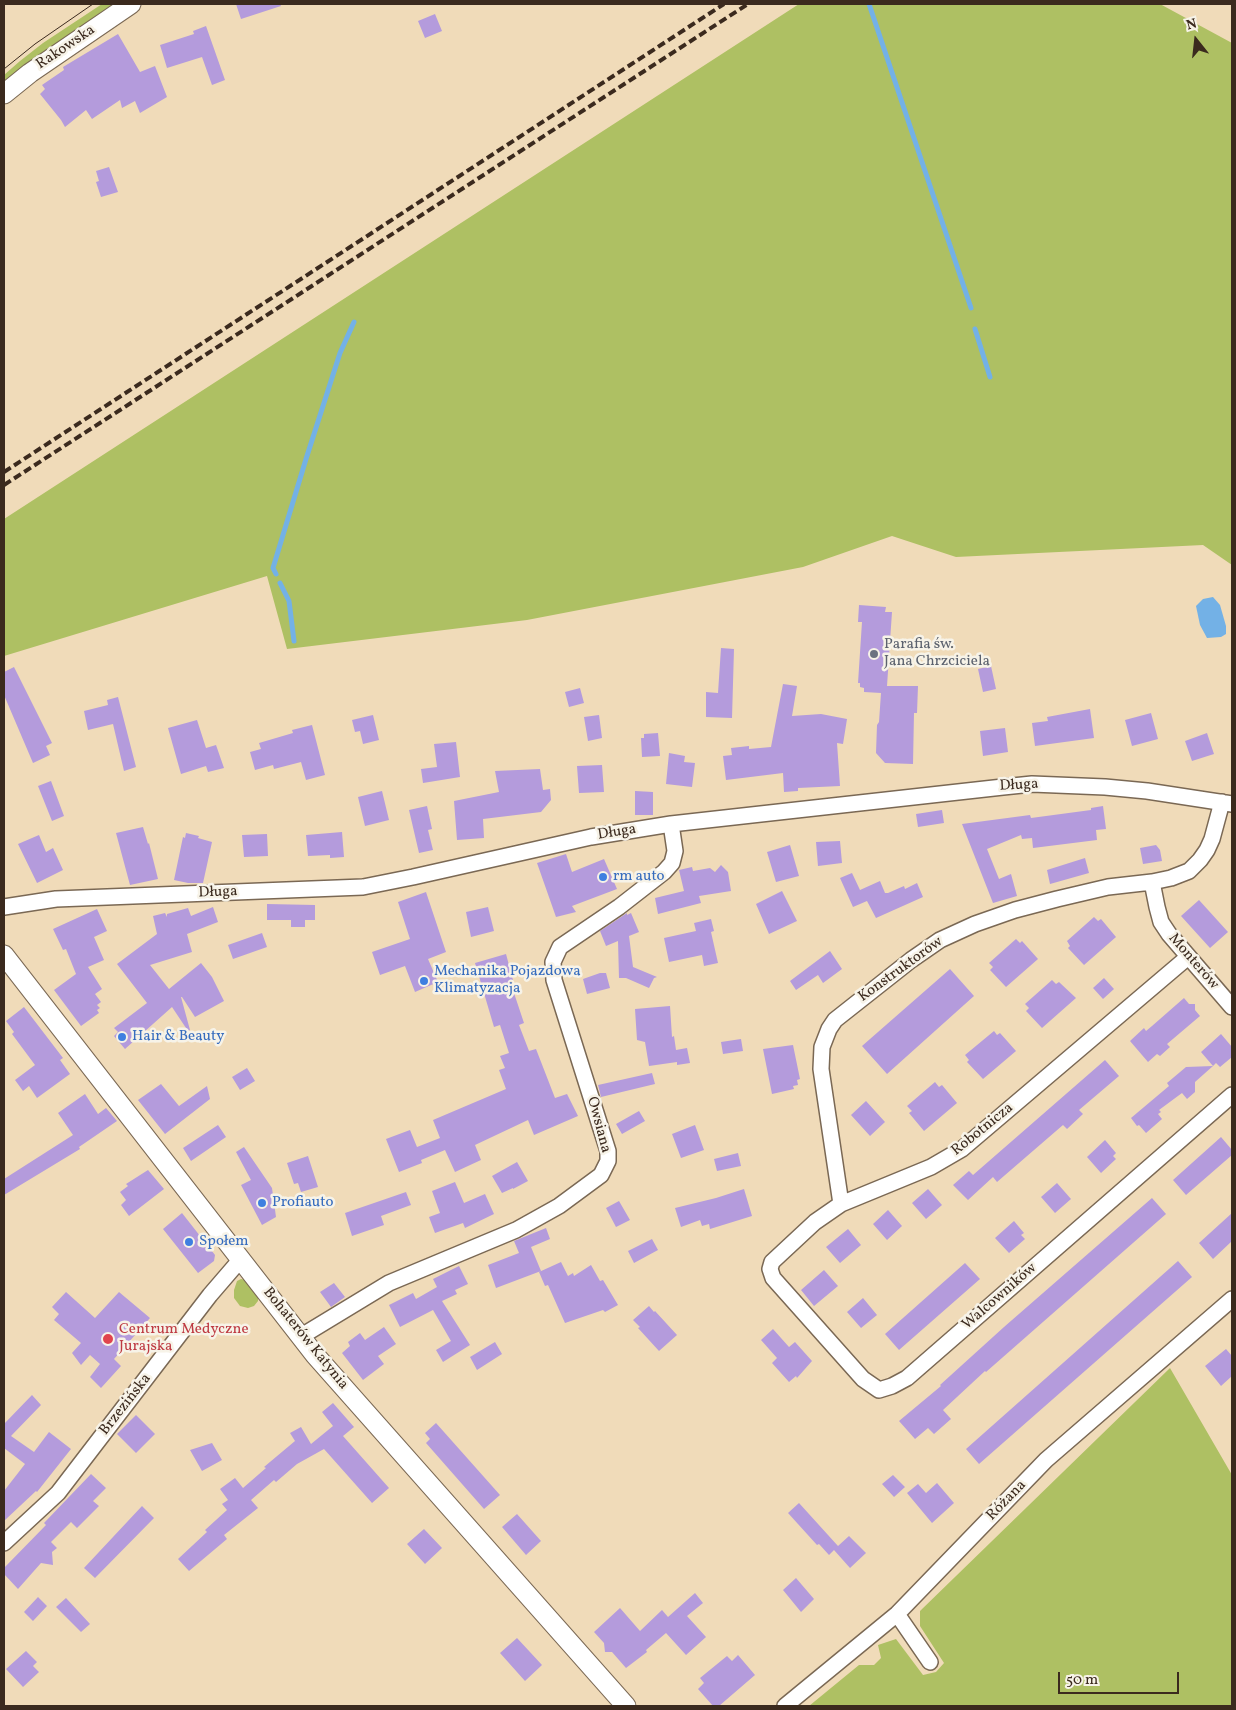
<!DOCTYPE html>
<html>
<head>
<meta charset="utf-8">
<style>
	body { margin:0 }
	#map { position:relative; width:1236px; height:1710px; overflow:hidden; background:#f0dbb9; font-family:Vollkorn,serif }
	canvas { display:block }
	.frame { position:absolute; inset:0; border:5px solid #3b2a1e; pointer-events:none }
	.north { position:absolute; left:1171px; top:15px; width:50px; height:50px; -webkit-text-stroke:4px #f7f3e8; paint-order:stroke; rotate:344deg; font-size:14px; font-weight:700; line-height:20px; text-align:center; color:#3b2a1e }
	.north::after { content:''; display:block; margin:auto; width:18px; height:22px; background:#3b2a1e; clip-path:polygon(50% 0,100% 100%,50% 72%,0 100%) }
	.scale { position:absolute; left:1058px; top:1672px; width:121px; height:22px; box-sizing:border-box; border:2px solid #3b2a1e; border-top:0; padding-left:6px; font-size:15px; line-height:18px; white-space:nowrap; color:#3b2a1e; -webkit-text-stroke:4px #f7f3e8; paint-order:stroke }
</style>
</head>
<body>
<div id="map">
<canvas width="1236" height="1710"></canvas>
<div class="frame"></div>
<div class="north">N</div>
<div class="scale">50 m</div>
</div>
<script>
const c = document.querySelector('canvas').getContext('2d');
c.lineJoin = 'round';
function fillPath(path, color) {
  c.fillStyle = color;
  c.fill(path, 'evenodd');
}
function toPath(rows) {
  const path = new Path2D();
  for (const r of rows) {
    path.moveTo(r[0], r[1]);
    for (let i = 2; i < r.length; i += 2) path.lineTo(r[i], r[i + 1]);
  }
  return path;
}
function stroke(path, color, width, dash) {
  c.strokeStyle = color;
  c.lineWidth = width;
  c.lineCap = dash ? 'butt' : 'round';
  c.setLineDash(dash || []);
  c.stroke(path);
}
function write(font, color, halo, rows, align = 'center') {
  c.font = font + ' Vollkorn,serif';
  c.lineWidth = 5;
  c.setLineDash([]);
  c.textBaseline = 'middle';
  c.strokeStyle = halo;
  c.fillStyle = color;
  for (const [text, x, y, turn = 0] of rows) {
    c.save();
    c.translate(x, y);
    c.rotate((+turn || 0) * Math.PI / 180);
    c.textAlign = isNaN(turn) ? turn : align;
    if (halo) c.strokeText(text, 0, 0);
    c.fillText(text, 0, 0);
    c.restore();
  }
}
const green = toPath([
	[102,4,115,4,47,50,4,83,4,75,20,61,43,43],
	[799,4,1160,4,1232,43,1232,565,1203,545,956,557,892,536,803,567,527,620,287,649,267,576,4,656,4,519],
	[241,1279,246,1280,258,1295,258,1301,254,1306,248,1308,240,1306,234,1298,234,1290,237,1281],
	[1170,1368,1232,1475,1232,1706,809,1706,859,1665,874,1665,881,1658,878,1645,896,1639,923,1675,936,1672,944,1663,920,1626,920,1611]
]);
const water = toPath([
	[1213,597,1220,605,1226,626,1226,634,1221,637,1207,638,1200,625,1196,606,1203,599]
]);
const stream = toPath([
	[869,4,971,308],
	[975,329,990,377],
	[276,574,273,568,306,459,340,353,354,322],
	[280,583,289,601,294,641]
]);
const building = toPath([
	[236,4,280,4,281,6,241,19],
	[435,14,442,31,425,38,418,21],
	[206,26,225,80,212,85,202,57,167,68,160,45,194,34,193,31],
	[118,34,140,72,155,66,167,97,140,113,135,101,122,108,120,100,92,119,86,110,65,127,61,120,40,94,45,89,42,85,64,70,63,67],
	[109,167,118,192,101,197,96,182,99,181,96,171],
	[859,605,886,607,885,612,892,612,887,686,918,686,917,713,914,713,913,764,885,763,876,753,877,725,879,722,881,693,864,692,864,688,860,687,860,683,858,683,862,622,858,622],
	[721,648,734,649,732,718,706,717,706,692,718,693],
	[991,666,996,689,983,692,978,669],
	[14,667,52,743,46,746,50,755,33,763,4,695,4,672],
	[783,684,797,686,792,716,821,714,847,719,843,744,837,743,840,786,798,788,798,791,784,792,783,773,726,780,723,756,732,755,731,748,749,746,749,749,771,747],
	[580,688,584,703,569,707,565,692],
	[118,697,136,767,124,771,113,724,88,730,84,711,108,705,107,700],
	[1090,709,1094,738,1035,746,1032,723,1048,721,1047,717],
	[1151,713,1158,739,1132,746,1125,720],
	[373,715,379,740,363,744,360,731,355,732,352,720],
	[599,715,602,738,588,741,584,717],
	[197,720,206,748,216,745,224,768,208,772,206,766,181,774,168,728],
	[312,725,325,775,306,780,301,762,274,769,273,765,255,770,250,752,261,749,259,743,293,733,292,730],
	[1005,728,1008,752,983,756,980,731],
	[658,733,660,756,642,757,641,738,644,738,644,734],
	[1207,733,1214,754,1192,761,1185,741],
	[456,742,460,777,423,783,421,769,437,767,434,744],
	[669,753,685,756,684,762,695,763,692,787,666,784],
	[602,765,604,792,579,793,577,766],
	[540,769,543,790,550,789,551,800,541,812,483,819,484,838,457,840,454,801,499,792,495,771],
	[51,781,64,816,52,821,38,786],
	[382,791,389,820,365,826,358,797],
	[635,791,653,792,653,815,635,815],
	[427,806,432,829,428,830,433,850,419,853,409,810],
	[1103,806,1106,829,1096,830,1097,840,1033,848,1032,838,1022,839,1021,835,987,849,999,879,1011,874,1017,896,993,903,962,824,1030,815,1031,818,1091,810,1091,808],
	[942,810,944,823,918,827,916,814],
	[143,827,148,844,149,843,158,879,130,885,116,833],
	[342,832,344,857,330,858,330,855,308,856,306,835],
	[186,833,199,836,198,838,212,842,203,883,188,883,174,880,183,837,185,838],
	[267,834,268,856,244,857,242,835],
	[39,835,46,852,53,848,63,870,37,883,18,844],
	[840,841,842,863,818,866,816,842],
	[790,845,799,876,776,882,767,852],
	[1156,845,1160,850,1162,861,1143,864,1140,848],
	[566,854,572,872,604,859,617,889,572,906,576,912,556,917,537,863],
	[1085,858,1089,873,1050,884,1047,870],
	[721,865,728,872,731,891,699,896,701,903,658,914,655,898,684,891,679,870,692,867,693,871,710,868,715,872],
	[852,873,860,890,880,881,885,893,888,893,904,886,905,889,917,883,923,897,876,918,867,901,853,907,840,878],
	[782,891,797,921,769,934,756,904],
	[426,892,446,952,428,959,438,982,415,992,405,966,380,975,372,952,410,939,398,902],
	[1199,900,1228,932,1210,948,1181,916],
	[267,904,315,905,315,920,305,920,305,927,291,927,291,920,267,920],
	[213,907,218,922,187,934,192,952,150,965,169,989,201,963,212,977,224,1001,195,1017,182,997,181,997,190,1030,188,1031,172,1007,125,1049,114,1036,118,1032,114,1028,147,1003,117,964,157,934,153,916,165,913,167,917,167,914,188,908,191,916],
	[488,907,494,931,471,937,466,912],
	[97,909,107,931,94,937,104,960,88,967,102,989,95,994,101,1002,97,1005,100,1008,97,1010,99,1013,81,1026,54,990,76,974,66,949,63,950,53,929],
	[627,913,627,915,631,913,639,932,629,936,633,967,657,977,654,978,649,988,626,978,619,978,618,941,606,946,600,931],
	[1094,917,1098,921,1101,919,1116,937,1084,965,1068,948,1070,946,1067,941],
	[711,919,714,931,711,932,718,963,704,966,702,955,669,962,664,938,696,931,694,923],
	[262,933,267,947,233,959,228,945],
	[1016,939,1020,943,1022,941,1038,959,1006,987,990,970,993,967,989,963],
	[830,951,842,969,823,983,818,975,796,990,790,981],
	[506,954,513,980,510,981,524,1023,519,1025,529,1051,536,1049,555,1098,567,1094,578,1116,534,1135,528,1120,475,1145,481,1160,455,1172,445,1150,421,1160,422,1163,399,1172,386,1139,410,1130,417,1147,440,1138,433,1120,506,1089,499,1070,505,1068,500,1056,509,1053,500,1025,494,1027,475,963],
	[950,969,974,996,887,1074,862,1046],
	[600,973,606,973,610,988,587,994,583,979],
	[1104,978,1114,989,1103,999,1093,988],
	[1052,980,1056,984,1059,982,1076,998,1042,1028,1026,1011,1029,1008,1025,1004],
	[1184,998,1189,1004,1195,1004,1195,1010,1200,1016,1167,1044,1170,1047,1160,1056,1157,1054,1148,1062,1130,1041,1144,1028,1146,1031,1152,1026],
	[670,1006,672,1037,674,1036,676,1050,687,1048,690,1063,677,1065,677,1062,649,1066,645,1042,637,1040,635,1009],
	[24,1007,63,1058,60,1060,70,1074,37,1098,29,1086,23,1091,15,1080,35,1065,12,1034,14,1032,6,1021],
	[994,1031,997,1035,1000,1033,1016,1051,983,1079,967,1062,969,1060,965,1055],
	[1221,1034,1232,1047,1232,1057,1220,1067,1216,1063,1213,1066,1201,1052],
	[741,1039,743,1051,723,1054,721,1042],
	[793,1045,800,1079,797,1080,798,1085,793,1086,794,1089,772,1094,763,1049],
	[1105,1060,1119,1076,1079,1110,1083,1114,1067,1129,1063,1125,997,1182,993,1177,968,1200,953,1185,969,1171,973,1175],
	[1213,1066,1195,1082,1195,1092,1187,1099,1182,1093,1159,1110,1161,1112,1158,1114,1162,1119,1146,1133,1139,1125,1137,1126,1131,1118,1169,1086,1167,1083,1186,1067],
	[247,1068,255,1081,240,1090,232,1077],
	[652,1073,655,1084,601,1097,598,1085],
	[935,1082,939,1087,942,1085,957,1103,924,1131,909,1113,912,1111,907,1106],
	[161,1084,179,1106,207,1086,210,1099,165,1134,138,1100],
	[85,1094,98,1114,106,1108,117,1121,79,1147,80,1149,4,1195,4,1179,73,1135,58,1113],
	[866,1101,885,1122,870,1136,851,1115],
	[639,1111,645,1121,622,1134,616,1124],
	[218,1125,226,1137,191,1161,183,1148],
	[695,1125,704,1150,681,1158,672,1134],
	[1221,1137,1232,1150,1232,1155,1186,1195,1173,1180],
	[1105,1140,1116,1153,1113,1156,1116,1159,1101,1173,1087,1157],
	[244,1147,272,1188,276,1217,262,1225,241,1185,251,1180,236,1152],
	[738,1153,741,1166,717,1171,714,1159],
	[308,1156,318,1187,301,1192,298,1183,294,1184,287,1163],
	[517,1162,528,1181,513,1189,513,1188,502,1193,492,1176],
	[148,1170,164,1189,129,1216,121,1205,126,1200,120,1192,128,1186,126,1184],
	[455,1182,464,1203,485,1194,494,1214,465,1228,463,1223,435,1233,429,1217,440,1213,432,1191],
	[1057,1183,1071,1199,1055,1213,1041,1197],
	[744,1189,752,1216,710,1229,709,1224,702,1226,700,1220,681,1227,675,1208,716,1198],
	[928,1189,942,1205,926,1219,912,1203],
	[406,1192,411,1205,381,1216,384,1225,352,1236,345,1213],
	[1152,1198,1166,1214,986,1372,985,1371,943,1410,951,1419,934,1434,928,1428,915,1439,899,1421,941,1386,940,1385,1004,1327],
	[619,1201,630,1220,616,1227,606,1208],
	[888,1210,902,1226,887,1240,873,1224],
	[182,1213,215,1255,214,1261,198,1273,163,1229],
	[1232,1213,1232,1241,1213,1259,1199,1243],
	[1014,1221,1024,1233,1021,1235,1025,1239,1009,1253,995,1238],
	[546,1228,550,1239,531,1247,541,1271,496,1288,488,1265,519,1253,514,1241],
	[848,1229,861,1245,840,1263,826,1247],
	[652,1239,658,1250,634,1263,628,1251],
	[1178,1261,1192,1277,979,1464,966,1449],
	[561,1262,568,1276,573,1273,574,1276,591,1265,600,1281,603,1280,618,1305,605,1312,603,1310,565,1323,548,1285,545,1286,539,1272],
	[965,1263,980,1279,899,1350,885,1334],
	[459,1266,468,1284,455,1290,457,1294,442,1301,470,1345,443,1362,436,1350,451,1341,433,1310,400,1327,389,1305,413,1293,416,1299,437,1287,433,1279],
	[824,1270,838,1286,814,1306,801,1290],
	[334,1283,345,1297,331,1307,320,1292],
	[66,1292,95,1318,119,1292,150,1318,114,1359,121,1366,101,1388,90,1377,100,1364,90,1355,81,1365,72,1353,81,1343,54,1320,59,1314,52,1307],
	[863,1298,877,1315,861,1328,847,1312],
	[649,1306,654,1312,655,1311,677,1335,659,1351,638,1328,640,1327,633,1320],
	[384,1327,396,1344,378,1356,384,1364,363,1380,342,1353,350,1346,348,1342,360,1333,365,1340],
	[773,1329,789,1347,795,1342,812,1361,797,1378,796,1376,789,1382,772,1363,777,1358,761,1340],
	[495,1342,502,1354,477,1370,470,1357],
	[1226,1349,1232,1356,1232,1376,1221,1386,1205,1366],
	[32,1395,41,1405,11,1436,34,1452,49,1432,71,1449,37,1492,36,1491,4,1521,4,1491,25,1464,4,1448,4,1424],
	[333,1403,354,1427,343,1436,389,1488,372,1503,324,1449,297,1464,276,1482,274,1480,251,1500,258,1508,224,1535,227,1539,189,1571,178,1559,207,1532,205,1530,227,1510,222,1504,228,1500,220,1489,235,1478,243,1488,266,1468,264,1467,295,1441,290,1433,301,1427,311,1444,333,1426,322,1412],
	[136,1415,155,1434,136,1453,117,1434],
	[436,1423,500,1495,484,1509,426,1443,430,1439,425,1433],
	[212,1443,222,1460,202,1471,190,1450],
	[91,1474,106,1488,93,1501,99,1506,77,1528,71,1522,51,1542,57,1548,52,1552,53,1565,41,1563,18,1589,4,1574,4,1568,46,1525,44,1523],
	[893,1475,905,1487,894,1497,882,1484],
	[937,1483,954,1503,932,1523,907,1493,918,1484,926,1493],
	[799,1503,838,1546,849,1536,866,1553,850,1568,834,1550,829,1555,819,1544,817,1545,788,1513],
	[142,1506,154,1518,95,1578,84,1568],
	[517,1514,541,1541,526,1555,502,1527],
	[424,1529,442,1548,425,1564,407,1544],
	[796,1578,814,1599,801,1612,783,1590],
	[695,1593,703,1603,687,1616,706,1637,686,1655,666,1633,646,1650,647,1652,626,1668,612,1652,605,1652,604,1643,594,1632,620,1608,640,1631,662,1610,668,1617],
	[38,1597,47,1606,33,1621,24,1612],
	[66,1598,90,1624,81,1632,56,1607],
	[517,1638,542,1665,525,1681,500,1653],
	[26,1651,37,1662,33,1666,39,1672,23,1687,6,1669],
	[738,1655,755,1675,719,1706,713,1706,698,1689,704,1683,700,1678,727,1656,732,1661]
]);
const minor = toPath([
	[1222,802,1212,839,1207,850,1200,860,1189,871,1171,878,1152,882,1157,907,1161,922,1169,934,1232,1007],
	[4,907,56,899,363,887,413,877,591,837,671,824,1003,787,1032,784,1105,787,1147,791,1232,804],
	[1188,957,962,1149,931,1167,841,1204,815,1222,772,1262,770,1269,773,1278,863,1379,879,1390,892,1386,907,1378,1232,1095],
	[841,1204,821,1069,822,1047,829,1029,835,1020,911,960,940,940,975,924,1015,910,1057,899,1108,887,1152,882],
	[300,1337,389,1283,516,1230,559,1206,601,1175,608,1161,608,1151,554,980,553,962,560,947,619,907,664,872,672,863,675,851,671,824],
	[4,1543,58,1493,210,1295,241,1259],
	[897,1614,930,1662],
	[785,1706,897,1614,1046,1460,1232,1299]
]);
const tertiary = toPath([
	[4,94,30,73,131,4],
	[4,955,315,1355,626,1706]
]);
const tram = toPath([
	[4,69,35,44,93,4]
]);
const rail = toPath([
	[4,472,724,4],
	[4,485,748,4]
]);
const markers = [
	[874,654,5,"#6b7280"],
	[603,877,5,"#3f7fe0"],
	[424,981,5,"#3f7fe0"],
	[122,1037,5,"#3f7fe0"],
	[262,1203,5,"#3f7fe0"],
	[189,1242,5,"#3f7fe0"],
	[108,1339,6,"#e0444e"]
];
const streetNames = [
	["Rakowska",66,48,-34],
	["Długa",1019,786,-3],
	["Długa",617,833,-9],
	["Długa",218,893,-2],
	["Monterów",1193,962,49],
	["Konstruktorów",901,970,-36],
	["Owsiana",598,1125,75],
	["Robotnicza",983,1130,-39],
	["Walcowników",1000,1297,-41],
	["Bohaterów Katynia",305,1339,51],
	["Brzezińska",126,1405,-52],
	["Różana",1007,1501,-46]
];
const worshipNames = [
	["Parafia św.",884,645],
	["Jana Chrzciciela",884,662]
];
const shopNames = [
	["rm auto",613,877],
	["Mechanika Pojazdowa",434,972],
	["Klimatyzacja",434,989],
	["Hair & Beauty",132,1037],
	["Profiauto",272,1203],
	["Społem",199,1242]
];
const healthNames = [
	["Centrum Medyczne",119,1330],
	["Jurajska",119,1347]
];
fillPath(green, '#aec063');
fillPath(water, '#73b1e6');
stroke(stream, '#73b1e6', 5);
fillPath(building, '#b49bdc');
stroke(minor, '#7a6854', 18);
stroke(tertiary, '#7a6854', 21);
stroke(minor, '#fff', 15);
stroke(tertiary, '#fff', 19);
stroke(tram, '#3b2a1e', 1);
stroke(rail, '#3b2a1e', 4, [8, 4]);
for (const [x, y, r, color] of markers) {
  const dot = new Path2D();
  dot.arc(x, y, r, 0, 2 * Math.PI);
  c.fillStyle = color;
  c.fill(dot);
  stroke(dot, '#f7f3e8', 2);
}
write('15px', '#3b2a1e', '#f7f3e8', streetNames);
write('15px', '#5b616d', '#f7f3e8', worshipNames, 'left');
write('15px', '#366cbe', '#f7f3e8', shopNames, 'left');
write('15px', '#be3a42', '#f7f3e8', healthNames, 'left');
</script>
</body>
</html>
